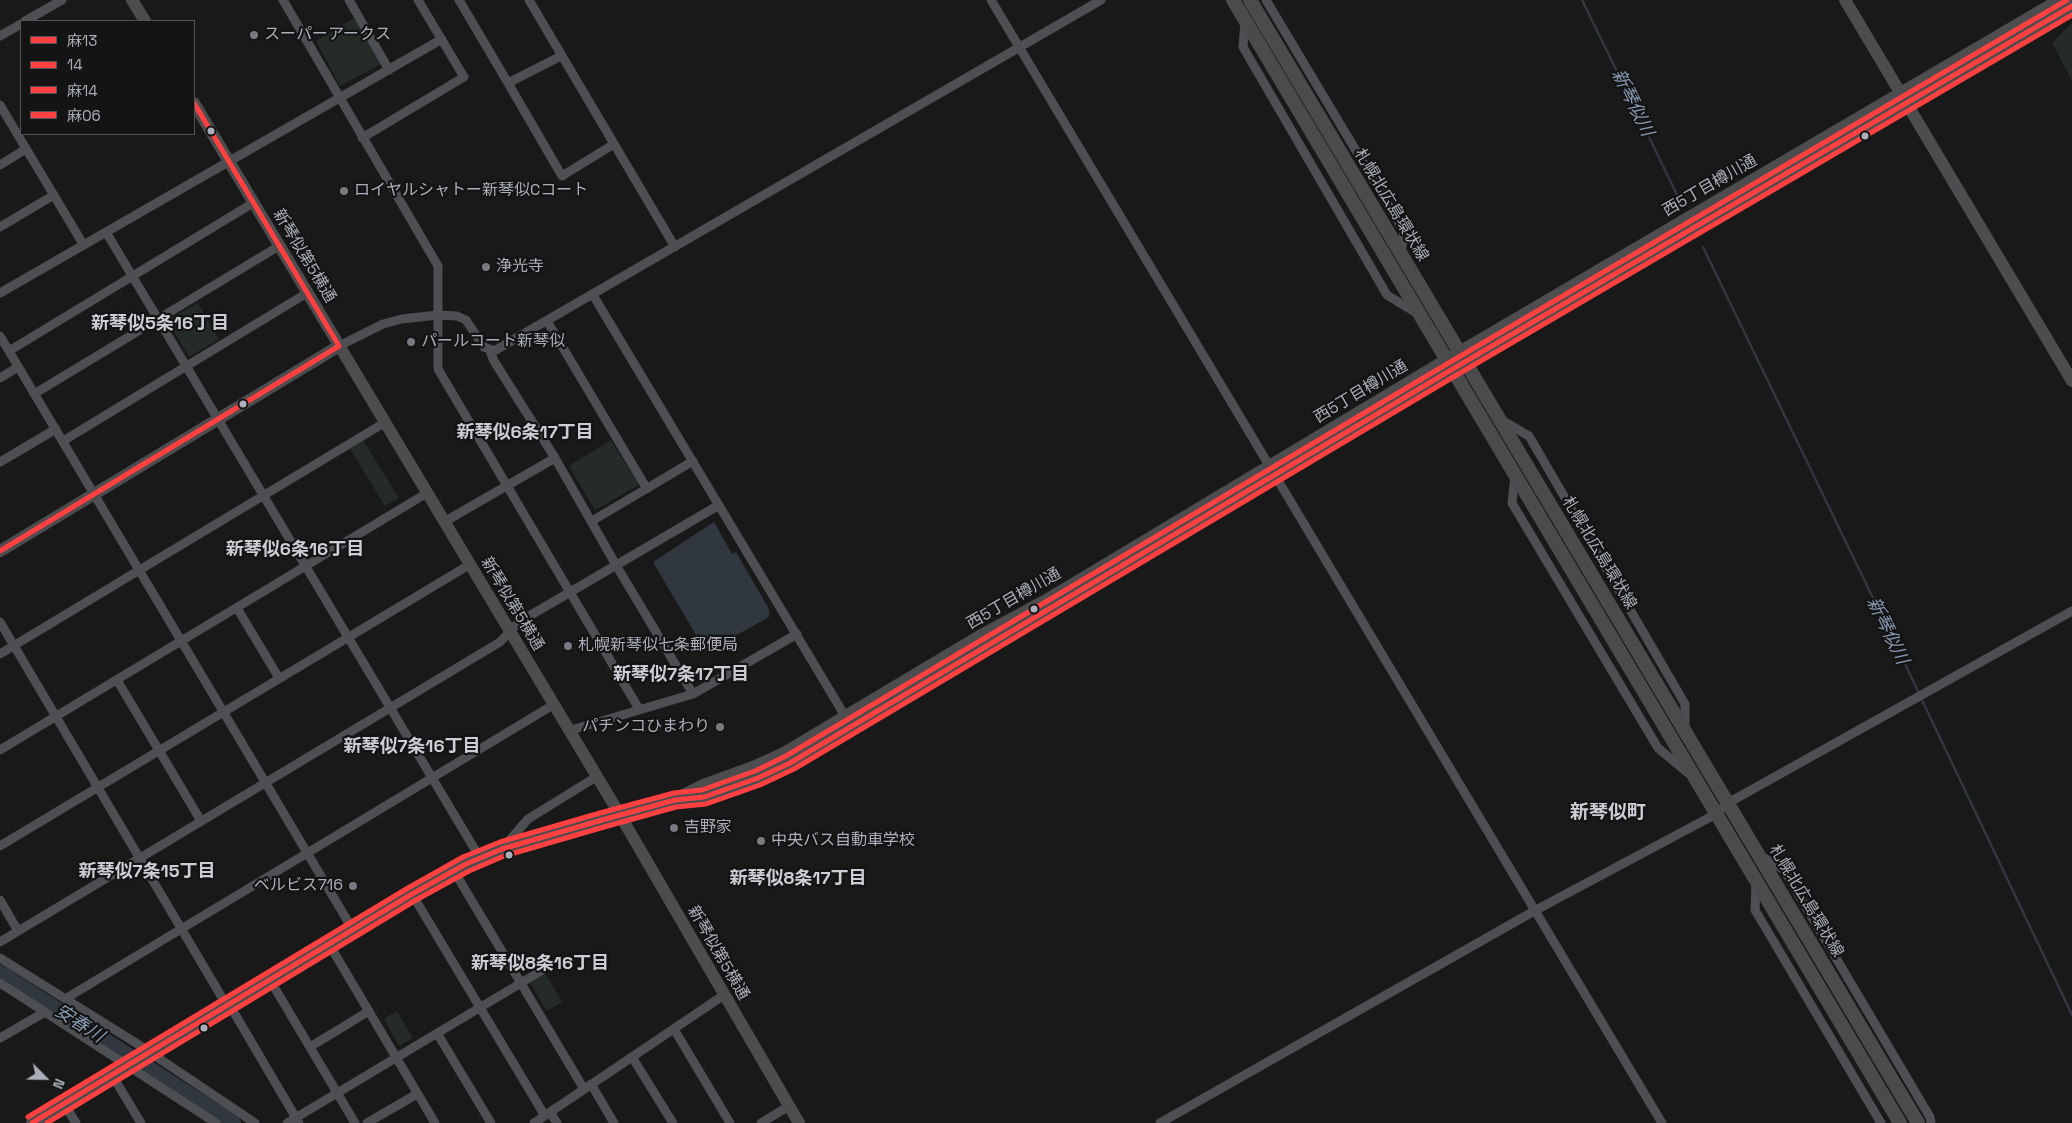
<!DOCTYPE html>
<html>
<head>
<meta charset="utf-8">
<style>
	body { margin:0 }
	#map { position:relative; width:2072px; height:1123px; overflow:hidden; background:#19191a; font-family:"Space Grotesk","Noto Sans JP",sans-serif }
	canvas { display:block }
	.legend { position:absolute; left:20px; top:20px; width:175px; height:115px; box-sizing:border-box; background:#141415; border:1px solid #515257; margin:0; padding:6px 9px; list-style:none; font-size:15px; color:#acafb9 }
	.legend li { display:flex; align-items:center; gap:10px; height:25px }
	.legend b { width:25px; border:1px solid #515257 }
	.north { position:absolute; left:20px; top:1053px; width:50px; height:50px; -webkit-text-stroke:4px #141415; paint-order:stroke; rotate:113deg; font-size:14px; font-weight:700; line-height:20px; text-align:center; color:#acafb9 }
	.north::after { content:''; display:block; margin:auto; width:18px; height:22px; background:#acafb9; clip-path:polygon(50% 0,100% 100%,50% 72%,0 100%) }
</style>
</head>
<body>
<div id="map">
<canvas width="2072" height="1123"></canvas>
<ul class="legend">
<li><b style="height:6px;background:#ff4040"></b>麻13</li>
<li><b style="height:6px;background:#ff4040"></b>14</li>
<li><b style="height:6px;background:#ff4040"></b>麻14</li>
<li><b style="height:6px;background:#ff4040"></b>麻06</li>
</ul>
<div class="north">N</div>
</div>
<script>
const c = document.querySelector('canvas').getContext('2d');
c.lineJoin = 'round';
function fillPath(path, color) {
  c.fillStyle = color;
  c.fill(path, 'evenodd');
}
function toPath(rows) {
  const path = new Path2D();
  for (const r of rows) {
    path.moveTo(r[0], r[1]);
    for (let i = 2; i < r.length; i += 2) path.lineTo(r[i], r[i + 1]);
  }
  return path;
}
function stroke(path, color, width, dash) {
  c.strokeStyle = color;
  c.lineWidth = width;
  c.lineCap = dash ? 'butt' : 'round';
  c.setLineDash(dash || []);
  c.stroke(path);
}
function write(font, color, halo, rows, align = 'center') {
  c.font = font + ' "Space Grotesk","Noto Sans JP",sans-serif';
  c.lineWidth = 4.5;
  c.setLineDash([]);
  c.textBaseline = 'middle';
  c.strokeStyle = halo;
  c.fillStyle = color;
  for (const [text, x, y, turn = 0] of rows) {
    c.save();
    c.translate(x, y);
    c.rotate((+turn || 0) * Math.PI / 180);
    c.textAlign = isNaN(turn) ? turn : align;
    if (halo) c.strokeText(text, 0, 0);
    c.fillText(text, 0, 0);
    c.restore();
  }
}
const green = toPath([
	[354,18,381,64,340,86,316,41],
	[2072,23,2072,81,2052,43],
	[198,303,219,339,189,357,167,320],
	[363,440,399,498,385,506,350,449],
	[611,440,639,485,595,510,569,466],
	[545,973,562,1002,547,1011,530,983],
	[397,1011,413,1038,399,1046,384,1019]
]);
const water = toPath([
	[714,522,732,554,736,552,769,609,769,617,706,652,653,562]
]);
const stream = toPath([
	[1582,0,1683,207],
	[1703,247,1919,693],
	[1921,698,2072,1015]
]);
const river = toPath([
	[0,973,233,1123]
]);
const street = toPath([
	[283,0,438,266,438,369,639,709],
	[349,0,389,70],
	[459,0,508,83,561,56],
	[529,0,675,247],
	[991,0,1662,1123],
	[1266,0,1404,231,1401,254],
	[25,21,62,0],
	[1245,21,1243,47,1387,295,1418,314],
	[0,36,21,24],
	[508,83,562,176,614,144],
	[0,105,83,244],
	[362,138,464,77,418,0],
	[0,165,26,149],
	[0,227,54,195],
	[106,232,480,858],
	[0,293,442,39],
	[593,295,848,721],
	[547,321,647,489],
	[0,336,353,930],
	[339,346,383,324,402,319,438,315,457,316,466,320,484,347,494,351,1101,0],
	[9,351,253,203],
	[490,351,494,361,555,458,616,565,693,694],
	[0,378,18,367],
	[34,394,279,246],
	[1503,421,1529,436,1685,704,1685,728],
	[63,441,307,293],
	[0,462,56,429],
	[1515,476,1512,503,1658,748,1688,773],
	[592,521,693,461],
	[444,522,555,458],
	[237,608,279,678],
	[0,622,227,1006],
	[0,654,384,423],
	[117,680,201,821],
	[568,731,693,694,797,634],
	[0,750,427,493],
	[0,846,469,565],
	[502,849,528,819,596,777],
	[1761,856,1784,870,1930,1117,1931,1123],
	[454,871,584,1089],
	[1756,883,1755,910,1881,1123],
	[412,894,545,1116],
	[0,900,18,931],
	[0,942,500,642,519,622,719,505],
	[329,944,435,1123],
	[0,958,136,1043,255,1123],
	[270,980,355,1123],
	[0,983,216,1123],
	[65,999,553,705],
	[229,1004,299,1123],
	[674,1029,730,1123],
	[437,1033,491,1123],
	[0,1038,45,1012],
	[310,1047,369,1011],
	[632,1057,673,1123],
	[112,1075,141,1123],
	[591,1084,614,1123],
	[64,1104,76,1123],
	[550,1112,557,1123],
	[287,1123,541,971],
	[367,1123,417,1094],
	[534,1123,724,995],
	[761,1123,789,1106],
	[1160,1123,1536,910,1716,814,1728,803,2072,611]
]);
const secondary = toPath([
	[132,0,145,21],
	[1845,0,2072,381],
	[194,103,620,815,799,1123],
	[0,551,339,346],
	[679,797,701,786,753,767,784,753,983,634,1048,599,1446,360,2059,0],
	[32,1123,412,894,466,864,502,849,602,820,675,800,704,797,758,778,790,763,1451,370,2072,6]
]);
const primary = toPath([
	[1233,0,1900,1123],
	[1250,0,1918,1123]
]);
const bus1 = toPath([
	[32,1123,412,894,466,864,502,849,602,820,675,800,704,797,758,778,790,763,1451,370,2072,6]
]);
const bus2 = toPath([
	[47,1123,416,900,469,871,504,856,604,827,676,807,706,804,760,785,794,769,1455,376,2072,15]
]);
const bus3 = toPath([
	[28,1117,408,888,463,857,500,842,600,813,674,793,702,790,755,771,786,756,1447,364,2067,0]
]);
const bus4 = toPath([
	[194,103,339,346],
	[0,551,339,346]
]);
const markers = [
	[254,35,5,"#797a81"],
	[211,131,4.5,"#acafb9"],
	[1865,136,4.5,"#acafb9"],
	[344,191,5,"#797a81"],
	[486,267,5,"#797a81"],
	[411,342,5,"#797a81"],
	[243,404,4.5,"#acafb9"],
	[1034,609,4.5,"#acafb9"],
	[568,646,5,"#797a81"],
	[720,727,5,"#797a81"],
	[674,828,5,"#797a81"],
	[761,841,5,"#797a81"],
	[509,855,4.5,"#acafb9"],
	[353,886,5,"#797a81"],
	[204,1028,4.5,"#acafb9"]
];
const poiNames = [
	["スーパーアークス",264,35],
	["ロイヤルシャトー新琴似Cコート",354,191],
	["浄光寺",496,267],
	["パールコート新琴似",421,342],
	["札幌新琴似七条郵便局",578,646],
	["パチンコひまわり",710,727,"right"],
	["吉野家",684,828],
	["中央バス自動車学校",771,841],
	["ベルビス716",343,886,"right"]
];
const streetNames = [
	["西5丁目樽川通",1710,186,-30],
	["札幌北広島環状線",1391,205,59],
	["新琴似第5横通",304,256,59],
	["西5丁目樽川通",1361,392,-31],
	["札幌北広島環状線",1599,553,59],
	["西5丁目樽川通",1014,599,-30],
	["新琴似第5横通",512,604,59],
	["札幌北広島環状線",1806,901,59],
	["新琴似第5横通",718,953,60]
];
const waterNames = [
	["新琴似川",1632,103,64],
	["新琴似川",1887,631,64],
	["安春川",79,1024,33]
];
const neighbourhoodNames = [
	["新琴似5条16丁目",160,324],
	["新琴似6条17丁目",525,433],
	["新琴似6条16丁目",295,550],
	["新琴似7条17丁目",681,675],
	["新琴似7条16丁目",412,747],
	["新琴似7条15丁目",147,872],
	["新琴似8条17丁目",798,879],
	["新琴似8条16丁目",540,964]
];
const quarterNames = [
	["新琴似町",1608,813]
];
fillPath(green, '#252c27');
fillPath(water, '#31373e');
stroke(stream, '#31373e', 2.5);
stroke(river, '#31373e', 16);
stroke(street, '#4e4f52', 9);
stroke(secondary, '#4d4d50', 12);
stroke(primary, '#4b4b4e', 14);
stroke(bus1, '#ff4040', 5);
stroke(bus2, '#ff4040', 5);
stroke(bus3, '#ff4040', 5);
stroke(bus4, '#ff4040', 5);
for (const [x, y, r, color] of markers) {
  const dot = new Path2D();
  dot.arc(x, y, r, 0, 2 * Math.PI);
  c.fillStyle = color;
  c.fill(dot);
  stroke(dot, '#141415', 2);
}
write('16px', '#acafb9', '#141415', poiNames, 'left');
write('16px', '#acafb9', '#141415', streetNames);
write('italic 18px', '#8799b0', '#141415', waterNames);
write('bold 18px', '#cdced5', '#141415', neighbourhoodNames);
write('bold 19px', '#cdced5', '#141415', quarterNames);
</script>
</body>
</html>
